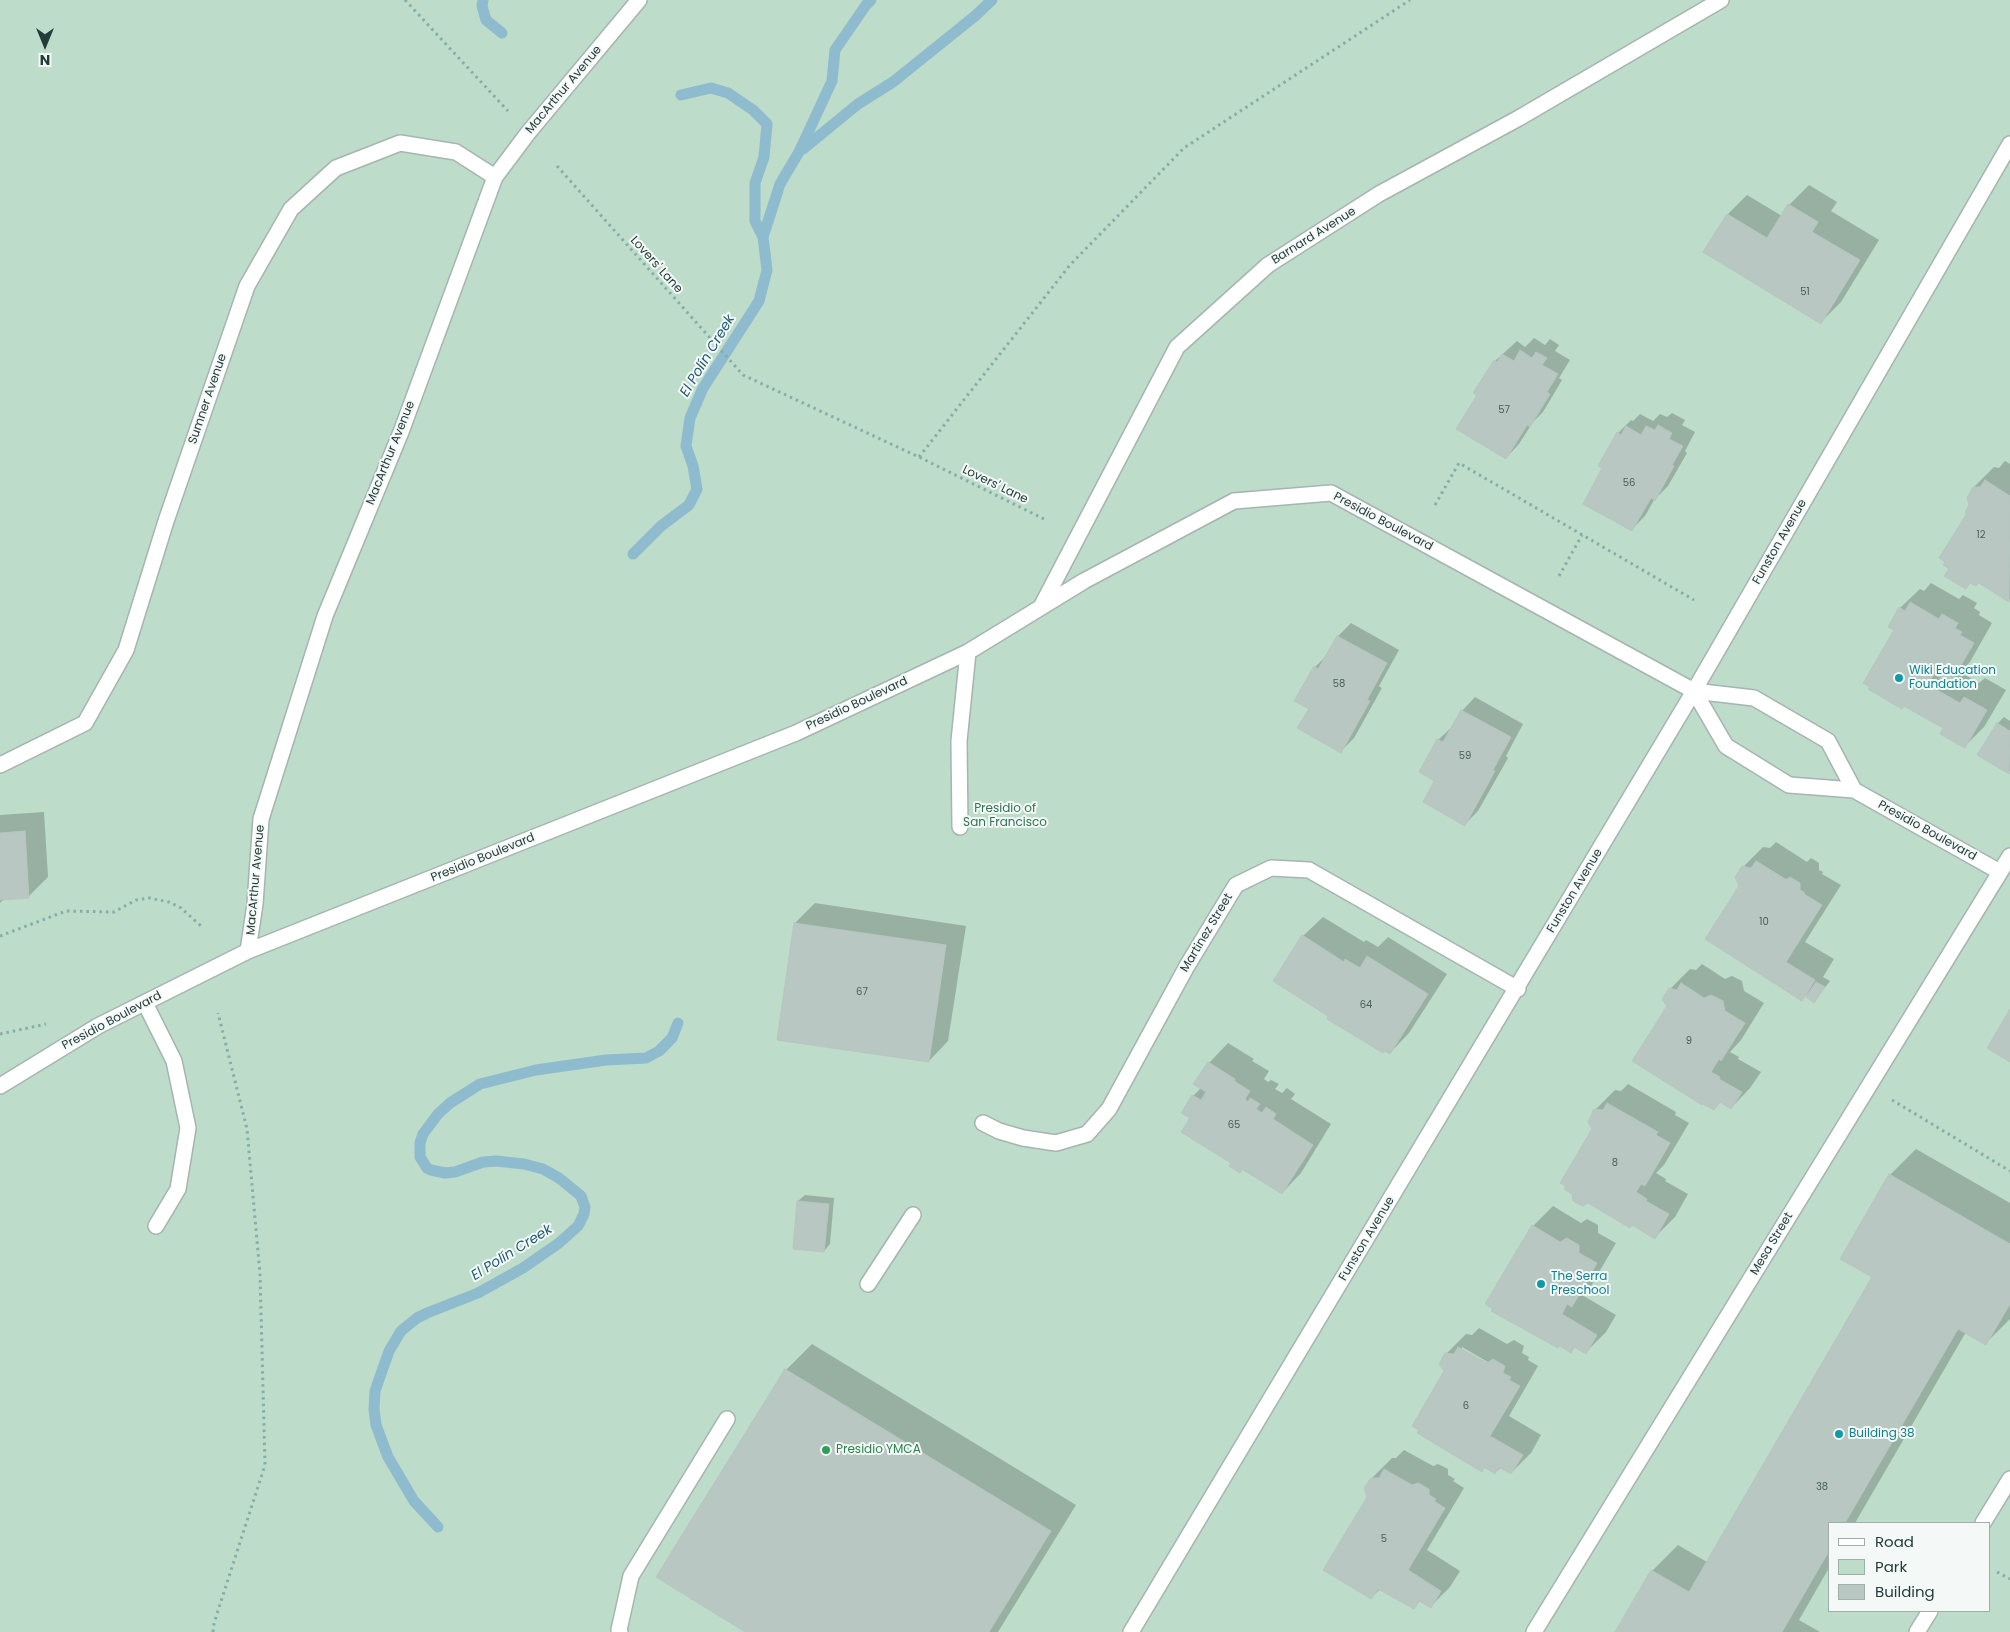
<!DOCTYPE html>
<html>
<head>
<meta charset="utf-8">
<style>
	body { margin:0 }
	#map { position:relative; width:2010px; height:1632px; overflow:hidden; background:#e3ecea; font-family:Poppins,sans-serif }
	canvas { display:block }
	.legend { position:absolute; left:1828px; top:1522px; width:162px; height:90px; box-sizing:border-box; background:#f4f9f7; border:1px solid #a1aeab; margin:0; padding:6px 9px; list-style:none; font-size:15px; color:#243d3a }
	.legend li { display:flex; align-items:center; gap:10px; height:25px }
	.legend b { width:25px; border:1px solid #a1aeab }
	.north { position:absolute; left:20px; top:20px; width:50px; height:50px; -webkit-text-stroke:4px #f4f9f7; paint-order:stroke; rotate:180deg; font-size:14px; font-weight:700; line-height:20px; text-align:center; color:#243d3a }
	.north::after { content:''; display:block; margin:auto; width:18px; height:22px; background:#243d3a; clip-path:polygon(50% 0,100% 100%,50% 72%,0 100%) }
</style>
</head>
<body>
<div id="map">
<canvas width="2010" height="1632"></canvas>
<ul class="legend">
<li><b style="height:6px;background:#fff"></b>Road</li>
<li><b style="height:14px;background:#bddcca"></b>Park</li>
<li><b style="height:14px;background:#b9c7c3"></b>Building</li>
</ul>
<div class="north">N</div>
</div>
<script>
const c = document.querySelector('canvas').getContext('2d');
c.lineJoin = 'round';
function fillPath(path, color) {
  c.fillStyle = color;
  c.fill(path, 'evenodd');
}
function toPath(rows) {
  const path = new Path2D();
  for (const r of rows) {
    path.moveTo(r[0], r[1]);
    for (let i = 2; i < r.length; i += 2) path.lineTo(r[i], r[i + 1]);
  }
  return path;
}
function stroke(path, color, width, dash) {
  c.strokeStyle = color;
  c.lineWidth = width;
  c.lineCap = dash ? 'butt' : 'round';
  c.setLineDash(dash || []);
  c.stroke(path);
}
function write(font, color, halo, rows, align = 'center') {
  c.font = font + ' Poppins,sans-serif';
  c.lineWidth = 4;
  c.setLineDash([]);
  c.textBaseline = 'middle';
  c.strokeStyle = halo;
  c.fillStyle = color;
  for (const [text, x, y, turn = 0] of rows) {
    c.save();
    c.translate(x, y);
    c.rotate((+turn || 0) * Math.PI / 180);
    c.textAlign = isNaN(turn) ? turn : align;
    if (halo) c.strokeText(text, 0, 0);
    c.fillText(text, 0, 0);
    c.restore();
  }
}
const green = toPath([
	[0,0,2010,0,2010,1632,0,1632],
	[1829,1523,1989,1523,1989,1611,1829,1611]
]);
const shadow = toPath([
	[1809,185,1837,202,1831,211,1879,240,1841,302,1821,322,1728,214,1747,195,1782,216,1789,205],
	[1534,338,1545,345,1550,339,1559,345,1555,351,1570,360,1559,378,1562,380,1543,412,1533,422,1519,444,1506,458,1478,395,1495,361,1517,341,1525,347],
	[1672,413,1685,420,1682,425,1695,432,1685,451,1687,453,1668,486,1654,500,1645,516,1632,529,1604,468,1618,433,1631,420,1633,421,1640,414,1653,421,1660,414,1667,417],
	[2005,461,2010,464,2010,599,2009,600,1979,581,1971,582,1966,587,1951,569,1969,512,1974,487,1994,467,1999,468],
	[1931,583,1959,599,1963,595,1977,603,1974,608,1980,612,1979,615,1992,623,1970,662,1960,672,1979,683,1985,678,2006,690,1984,727,1964,747,1945,728,1896,629,1900,608,1920,589,1924,591],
	[1351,623,1399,650,1379,686,1382,688,1354,738,1341,751,1310,708,1315,667,1328,654,1338,636],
	[1475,697,1523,724,1506,756,1508,758,1478,811,1465,824,1436,780,1438,740,1452,727,1462,711],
	[2004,717,2010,721,2010,771,2008,772,1998,723],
	[44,812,48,877,28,897,4,899,0,903,0,815],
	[1776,842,1807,862,1811,858,1819,863,1819,870,1823,872,1822,874,1841,885,1805,942,1834,959,1823,977,1830,981,1814,1002,1811,990,1802,999,1741,886,1743,867,1763,847,1770,848],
	[1755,860,1792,883,1791,885,1758,864],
	[815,903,966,926,948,1041,929,1061,795,923],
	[1323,917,1364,942,1366,940,1378,947,1388,937,1447,974,1409,1033,1390,1053,1330,1016,1303,936],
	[1702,964,1725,979,1732,976,1742,981,1744,991,1764,1003,1741,1040,1730,1052,1739,1057,1738,1059,1761,1072,1750,1088,1731,1108,1721,1102,1714,1108,1668,1006,1670,989,1690,969,1696,970],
	[1228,1043,1254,1059,1252,1061,1269,1071,1264,1079,1268,1082,1271,1080,1279,1084,1275,1089,1282,1093,1287,1088,1295,1094,1291,1099,1331,1124,1301,1173,1282,1193,1233,1163,1192,1117,1193,1096,1201,1088,1209,1063],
	[1628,1084,1676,1112,1675,1115,1689,1123,1664,1165,1656,1173,1666,1179,1665,1181,1688,1194,1675,1217,1655,1237,1593,1129,1595,1110,1615,1090,1621,1091],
	[1916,1149,2010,1203,2010,1319,1986,1343,1966,1332,1855,1523,1829,1523,1829,1568,1799,1620,1820,1632,1617,1632,1652,1571,1678,1545,1707,1562,1873,1276,1890,1175],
	[805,1195,834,1198,830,1244,824,1251,798,1201],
	[1553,1206,1581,1223,1587,1219,1598,1225,1598,1233,1616,1243,1591,1286,1582,1295,1616,1315,1606,1332,1586,1352,1576,1346,1571,1351,1533,1226],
	[1479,1328,1507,1344,1514,1340,1524,1346,1522,1353,1529,1357,1528,1360,1538,1366,1509,1416,1541,1435,1531,1453,1511,1473,1501,1467,1495,1473,1485,1467,1481,1470,1445,1371,1446,1354,1466,1334,1472,1335],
	[1462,1347,1493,1365,1491,1367,1462,1350],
	[812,1344,1076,1505,998,1632,748,1632,786,1370],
	[1404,1450,1433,1466,1438,1464,1448,1469,1448,1475,1455,1479,1453,1481,1464,1488,1427,1550,1460,1571,1450,1587,1431,1606,1420,1601,1414,1607,1380,1589,1371,1598,1368,1497,1372,1478,1392,1458,1396,1458]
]);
const stream = toPath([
	[483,0,482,6,486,20,502,33],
	[803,149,858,104,893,82,975,16,992,0],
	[763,237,780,184,799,152,832,81,835,50,866,5,871,0],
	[633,554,661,526,689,505,697,489,693,466,686,446,690,418,703,388,759,301,767,270,763,237,755,221,755,183,764,157,767,124,753,110,728,93,711,88,681,95],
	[438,1527,414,1501,388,1457,376,1425,374,1409,375,1391,389,1351,401,1331,417,1318,427,1313,478,1293,523,1268,559,1243,578,1226,584,1214,585,1207,581,1196,559,1178,543,1169,524,1164,496,1161,483,1162,455,1172,445,1173,431,1170,427,1168,420,1157,420,1143,423,1134,438,1114,450,1103,480,1084,536,1070,606,1060,646,1058,659,1051,672,1038,678,1023]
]);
const building = toPath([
	[1788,204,1818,222,1812,232,1860,260,1821,324,1703,252,1727,214,1767,238,1788,204],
	[1520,350,1532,358,1536,352,1547,358,1542,365,1558,374,1547,392,1550,394,1530,427,1527,425,1506,459,1456,429,1477,395,1473,393,1494,360,1497,362,1502,354,1514,361,1520,350],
	[1658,425,1672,433,1669,439,1683,446,1672,465,1674,466,1655,501,1651,498,1632,531,1583,504,1602,468,1598,466,1617,432,1621,435,1626,426,1641,435,1646,426,1655,430,1658,425],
	[1985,480,2010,496,2009,602,1979,583,1976,586,1970,583,1966,589,1944,576,1949,569,1943,565,1945,562,1939,558,1967,513,1965,512,1969,505,1967,498,1973,487,1980,487,1985,480],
	[1910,602,1939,619,1942,614,1958,623,1955,628,1962,632,1960,635,1974,643,1950,684,1934,674,1928,685,1960,703,1964,697,1987,710,1965,748,1940,734,1943,728,1904,706,1902,709,1868,689,1870,687,1863,683,1894,630,1888,627,1899,607,1905,611,1910,602],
	[1337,636,1387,663,1367,700,1370,701,1341,753,1297,728,1309,709,1294,701,1314,666,1318,669,1337,636],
	[1461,710,1511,737,1493,770,1495,771,1465,826,1423,802,1434,781,1419,772,1437,739,1443,742,1461,710],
	[1997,723,2010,731,2009,774,1977,755,1997,723],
	[25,831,29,898,0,900,0,833,25,831],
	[1756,861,1786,880,1790,877,1800,883,1800,890,1805,893,1804,894,1822,905,1786,962,1815,980,1802,1001,1705,939,1739,886,1735,877,1742,866,1751,868,1756,861],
	[794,923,946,945,929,1062,777,1040,794,923],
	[1302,935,1344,962,1345,959,1360,968,1367,956,1428,994,1390,1054,1384,1051,1383,1053,1327,1019,1328,1016,1273,981,1302,935],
	[1816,982,1825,987,1814,1003,1806,997,1816,982],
	[1681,983,1704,998,1711,995,1723,1001,1725,1011,1745,1023,1721,1061,1719,1059,1711,1072,1720,1077,1719,1079,1742,1092,1731,1109,1720,1102,1714,1110,1703,1104,1702,1105,1632,1061,1667,1006,1662,999,1669,988,1677,990,1681,983],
	[2010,1009,2010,1062,1987,1048,2010,1009],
	[1208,1062,1235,1079,1234,1081,1250,1091,1245,1099,1248,1102,1250,1098,1260,1104,1256,1109,1262,1113,1266,1107,1276,1114,1273,1119,1313,1145,1282,1194,1242,1169,1240,1173,1229,1166,1231,1163,1181,1132,1190,1118,1181,1113,1192,1095,1201,1100,1206,1092,1193,1084,1208,1062],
	[1607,1103,1658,1132,1656,1135,1670,1143,1645,1186,1641,1184,1636,1192,1647,1199,1646,1201,1669,1214,1655,1239,1632,1225,1630,1228,1588,1203,1583,1206,1573,1201,1572,1194,1564,1189,1566,1186,1560,1183,1592,1129,1588,1122,1594,1109,1603,1110,1607,1103],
	[1889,1174,2010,1244,2010,1304,1986,1345,1958,1329,1845,1523,1829,1523,1829,1551,1782,1632,1615,1632,1651,1570,1689,1592,1872,1277,1840,1259,1889,1174],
	[797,1201,829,1204,824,1252,793,1249,797,1201],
	[1532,1225,1560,1242,1567,1238,1579,1245,1579,1253,1597,1263,1572,1307,1567,1304,1562,1314,1597,1335,1586,1354,1574,1347,1571,1353,1560,1346,1558,1348,1491,1311,1493,1309,1485,1304,1532,1225],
	[1458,1347,1487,1363,1493,1359,1505,1366,1503,1373,1511,1377,1509,1380,1520,1386,1490,1436,1523,1455,1511,1474,1499,1467,1495,1474,1484,1467,1482,1472,1417,1433,1419,1430,1412,1426,1444,1371,1439,1364,1445,1353,1454,1354,1458,1347],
	[785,1369,1051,1531,989,1632,745,1632,656,1577,785,1369],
	[1384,1469,1412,1485,1418,1483,1429,1489,1429,1495,1436,1499,1434,1501,1445,1508,1408,1570,1441,1591,1431,1608,1419,1601,1414,1609,1378,1589,1371,1599,1323,1570,1367,1497,1364,1488,1371,1478,1379,1478,1384,1469]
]);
const path = toPath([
	[405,0,508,111],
	[557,166,743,375,919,457,1046,520],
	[919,457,1070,265,1184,148,1410,0],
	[1435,505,1459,463,1694,600],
	[1559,576,1582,535],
	[0,936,66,911,114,912,136,900,149,898,169,902,181,908,201,926],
	[0,1034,46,1024],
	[1892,1100,2010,1171],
	[1997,1572,2010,1579],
	[213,1632,214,1623,265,1465,260,1274,247,1129,218,1013]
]);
const service = toPath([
	[960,827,959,741,968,652],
	[145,1003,174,1061,188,1128,178,1189,156,1226],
	[983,1123,999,1131,1023,1138,1056,1143,1087,1134,1109,1109,1187,966,1236,885,1271,868,1309,870,1518,989],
	[868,1284,913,1215],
	[620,1632,619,1630,631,1576,727,1419]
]);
const minor = toPath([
	[1041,607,1177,347,1268,265,1379,194,1519,118,1721,0],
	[1694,691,1726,746,1789,785,1854,790,2000,872],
	[0,765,85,723,126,650,166,521,247,286,291,209,336,168,400,143,456,152,495,177],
	[248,951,255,904,261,819,325,616,401,432,495,177,528,133,639,0],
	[0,1086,98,1026,248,951,796,733,968,652,1084,581,1234,501,1331,493,1694,691,1754,698,1828,741,1854,790],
	[1983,1523,2010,1479],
	[1131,1632,1694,691,2010,144],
	[1534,1632,2010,856],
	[1917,1632,1930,1611]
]);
const markers = [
	[1899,678,5,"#0f9aa8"],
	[1541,1284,5,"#0f9aa8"],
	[1839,1434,5,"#0f9aa8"],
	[826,1450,5,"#2e9e5b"]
];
const numberNames = [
	["51",1805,292],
	["57",1504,410],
	["56",1629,483],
	["12",1981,535],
	["58",1339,684],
	["59",1465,756],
	["10",1764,922],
	["67",862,992],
	["64",1366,1005],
	["9",1689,1041],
	["65",1234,1125],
	["8",1615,1163],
	["6",1466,1406],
	["38",1822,1487],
	["5",1384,1539]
];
const streetNames = [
	["MacArthur Avenue",564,90,-50],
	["Barnard Avenue",1314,236,-32],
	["Lovers' Lane",656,265,48],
	["Sumner Avenue",208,399,-71],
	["MacArthur Avenue",391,453,-68],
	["Lovers' Lane",995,485,26],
	["Presidio Boulevard",1383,522,28],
	["Funston Avenue",1780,542,-60],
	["Presidio Boulevard",857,704,-25],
	["Presidio Boulevard",1927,831,29],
	["Presidio Boulevard",483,858,-22],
	["MacArthur Avenue",256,880,-85],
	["Funston Avenue",1575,891,-59],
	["Martinez Street",1207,933,-59],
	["Presidio Boulevard",112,1021,-28],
	["Funston Avenue",1367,1239,-59],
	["Mesa Street",1772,1244,-59]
];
const cultureNames = [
	["Wiki Education",1909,671],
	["Foundation",1909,685],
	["The Serra",1551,1277],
	["Preschool",1551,1291],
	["Building 38",1849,1434]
];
const parkNames = [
	["Presidio of",1005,809],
	["San Francisco",1005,823]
];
const leisureNames = [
	["Presidio YMCA",836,1450]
];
const waterNames = [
	["El Polín Creek",708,356,-59],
	["El Polín Creek",512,1253,-32]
];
fillPath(green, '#bddcca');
fillPath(shadow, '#0003');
stroke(stream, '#8ebbce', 11);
fillPath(building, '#b9c7c3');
stroke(building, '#b6c6c1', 1);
stroke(service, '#a6b4b2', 18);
stroke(minor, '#a6b4b2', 18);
stroke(path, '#85aea8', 3, [2.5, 4]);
stroke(service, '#fff', 15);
stroke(minor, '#fff', 15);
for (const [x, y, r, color] of markers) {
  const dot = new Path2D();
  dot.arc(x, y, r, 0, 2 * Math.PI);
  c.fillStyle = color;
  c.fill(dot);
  stroke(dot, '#f4f9f7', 2);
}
write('10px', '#49605c', null, numberNames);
write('12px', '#243d3a', '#f4f9f7', streetNames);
write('12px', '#0d838f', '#f4f9f7', cultureNames, 'left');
write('12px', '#307253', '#f4f9f7', parkNames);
write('12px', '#27864d', '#f4f9f7', leisureNames, 'left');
write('italic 14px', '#205b76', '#f4f9f7', waterNames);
</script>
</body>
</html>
